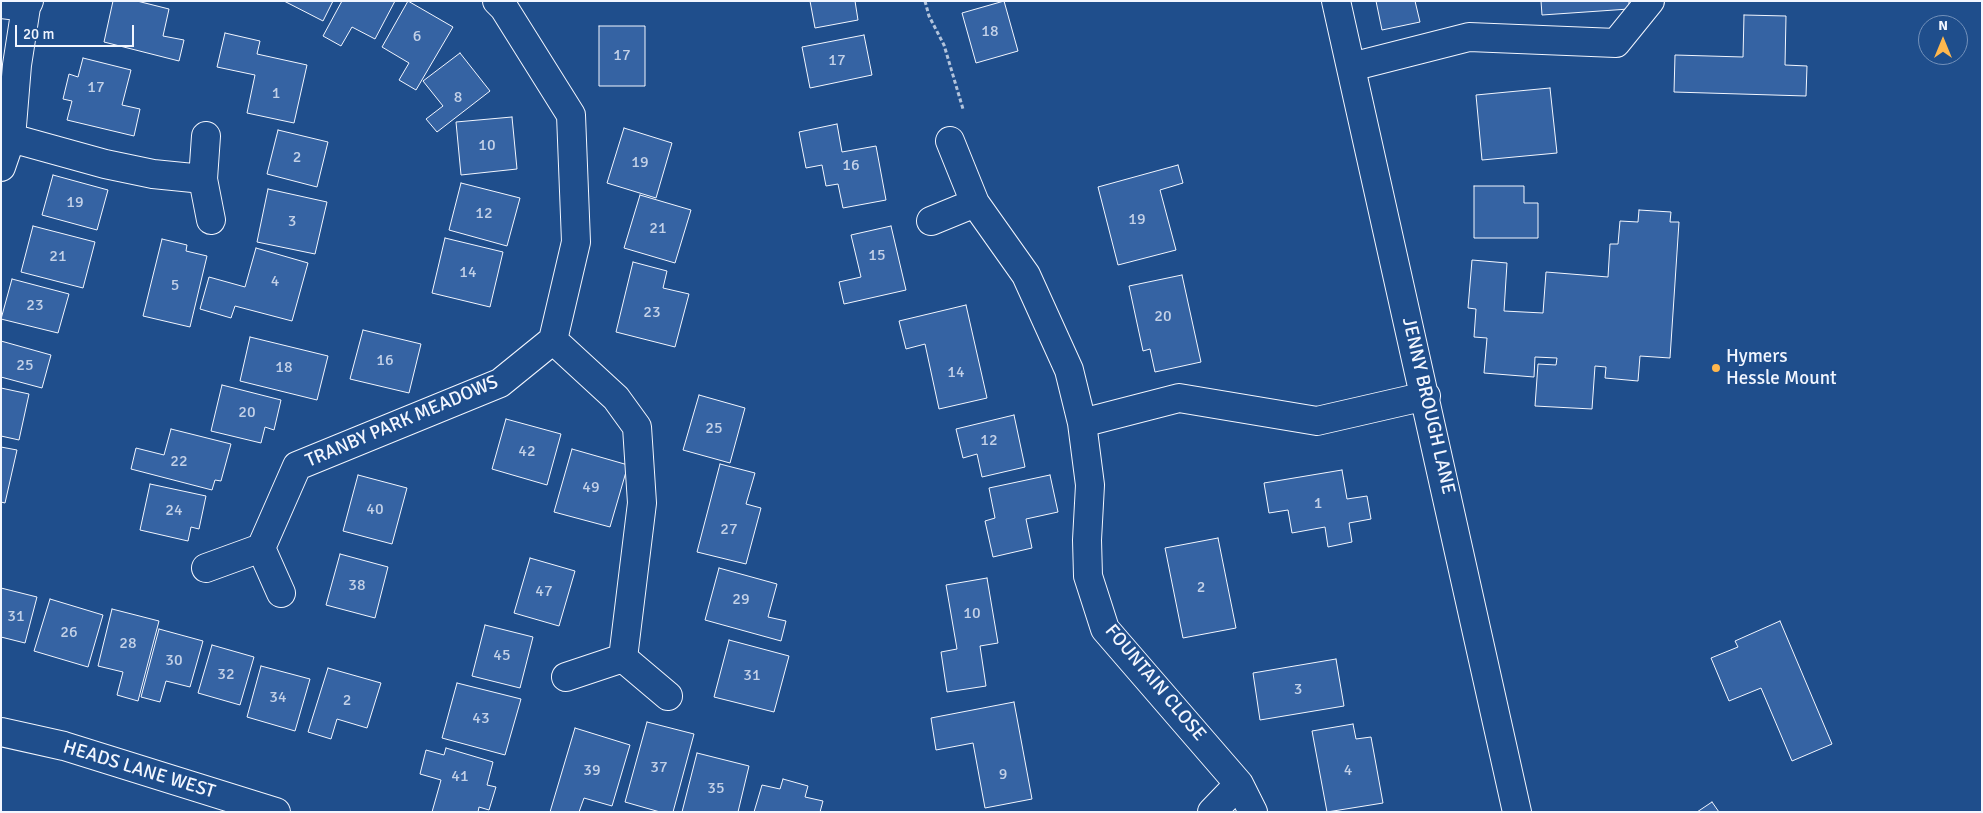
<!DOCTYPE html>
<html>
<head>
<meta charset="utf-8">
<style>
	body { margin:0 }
	#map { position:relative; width:1983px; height:813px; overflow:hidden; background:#1f4e8c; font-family:Signika,sans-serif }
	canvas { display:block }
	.frame { position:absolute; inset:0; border:2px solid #f2f6ff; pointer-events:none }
	.north { position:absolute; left:1918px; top:15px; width:50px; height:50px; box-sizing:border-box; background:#1f4e8c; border:1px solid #7391ba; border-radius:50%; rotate:0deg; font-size:14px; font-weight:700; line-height:20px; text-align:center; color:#f2f6ff }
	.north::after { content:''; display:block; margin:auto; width:18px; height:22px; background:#ffb74d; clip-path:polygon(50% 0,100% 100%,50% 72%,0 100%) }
	.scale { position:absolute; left:15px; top:25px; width:119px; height:22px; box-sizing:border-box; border:2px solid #f2f6ff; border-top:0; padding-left:6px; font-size:15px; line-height:18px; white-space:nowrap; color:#f2f6ff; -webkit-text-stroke:4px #1f4e8c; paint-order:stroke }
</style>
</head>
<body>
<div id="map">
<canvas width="1983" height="813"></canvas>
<div class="frame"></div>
<div class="north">N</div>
<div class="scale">20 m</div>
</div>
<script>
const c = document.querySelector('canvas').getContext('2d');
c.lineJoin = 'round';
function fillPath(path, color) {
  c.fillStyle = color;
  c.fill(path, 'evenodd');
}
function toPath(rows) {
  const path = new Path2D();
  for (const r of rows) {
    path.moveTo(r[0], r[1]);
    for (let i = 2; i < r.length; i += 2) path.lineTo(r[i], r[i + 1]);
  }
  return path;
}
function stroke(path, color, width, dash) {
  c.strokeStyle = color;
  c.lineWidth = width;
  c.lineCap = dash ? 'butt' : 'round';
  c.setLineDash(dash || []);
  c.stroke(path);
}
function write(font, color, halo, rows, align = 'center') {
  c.font = font + ' Signika,sans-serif';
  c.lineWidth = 4;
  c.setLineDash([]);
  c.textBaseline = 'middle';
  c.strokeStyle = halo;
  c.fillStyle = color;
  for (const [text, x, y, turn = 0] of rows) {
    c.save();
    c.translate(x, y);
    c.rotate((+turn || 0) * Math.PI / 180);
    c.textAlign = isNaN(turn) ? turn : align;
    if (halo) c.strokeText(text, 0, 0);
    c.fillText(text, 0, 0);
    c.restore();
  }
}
const building = toPath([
	[113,1,137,1,169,9,163,36,184,40,179,61,104,42,113,1],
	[284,1,333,1,323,21,284,1],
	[342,1,395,1,375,39,352,27,341,46,323,36,342,1],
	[408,1,453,27,416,90,399,80,409,63,382,47,408,1],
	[810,1,855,1,858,20,815,28,810,1],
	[1004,1,1018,51,976,63,962,13,1004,1],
	[1376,1,1415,1,1420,22,1382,30,1376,1],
	[1541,1,1629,1,1629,9,1542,15,1541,1],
	[1744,15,1786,16,1785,65,1807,66,1806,96,1674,92,1675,55,1743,57,1744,15],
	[599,26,645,26,645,86,599,86,599,26],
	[225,33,260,41,257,54,307,65,294,123,247,113,255,75,217,67,225,33],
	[864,35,872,75,810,88,802,47,864,35],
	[460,53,490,91,437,132,426,119,443,106,423,81,460,53],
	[83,58,131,70,122,105,140,109,134,136,67,120,72,101,63,99,69,74,78,77,83,58],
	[1550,88,1557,153,1482,160,1476,95,1550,88],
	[512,117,517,169,461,175,456,122,512,117],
	[837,124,842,152,876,146,886,200,843,208,838,184,826,186,822,165,806,168,799,132,837,124],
	[624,128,672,143,656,198,607,183,624,128],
	[278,130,328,142,317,187,267,174,278,130],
	[1178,165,1183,183,1160,190,1176,250,1118,265,1098,187,1178,165],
	[53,175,108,190,97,230,42,215,53,175],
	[461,183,520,198,507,246,449,230,461,183],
	[1474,186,1524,186,1524,203,1538,203,1538,238,1474,238,1474,186],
	[268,189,327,202,315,254,257,242,268,189],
	[640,195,691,210,675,263,624,248,640,195],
	[1639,210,1671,212,1670,222,1679,222,1670,358,1640,356,1638,381,1605,378,1606,367,1595,366,1592,409,1535,406,1538,364,1556,365,1557,358,1535,357,1534,377,1484,373,1487,338,1474,337,1476,309,1468,308,1472,260,1507,263,1504,311,1543,313,1546,272,1608,277,1610,244,1618,244,1620,221,1638,222,1639,210],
	[33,226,95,242,83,288,21,272,33,226],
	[891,226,906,290,844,304,839,282,861,277,851,235,891,226],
	[445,238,503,252,490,307,432,293,445,238],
	[162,239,187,245,186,251,207,256,190,327,143,316,162,239],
	[256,248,308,263,292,321,235,306,231,318,200,309,209,277,245,287,256,248],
	[633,262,667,271,663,288,689,294,675,347,616,332,633,262],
	[1182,275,1201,362,1155,372,1150,349,1143,351,1129,286,1182,275],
	[12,279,69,294,58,333,1,319,12,279],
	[966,305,987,398,939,409,925,344,906,349,899,321,966,305],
	[363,330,421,344,409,393,350,379,363,330],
	[250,337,328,356,317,400,240,381,250,337],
	[1,341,51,355,42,388,1,377,1,341],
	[222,385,281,400,274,430,265,427,261,443,211,431,222,385],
	[1,388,29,394,19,440,1,436,1,388],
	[699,395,745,408,730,463,683,450,699,395],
	[1014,415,1025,467,982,477,977,454,963,458,956,429,1014,415],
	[506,419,561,434,547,485,492,469,506,419],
	[171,429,231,444,221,481,215,480,212,490,131,469,136,448,164,455,171,429],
	[1,447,17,450,5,503,1,502,1,447],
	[572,449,628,465,610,527,554,512,572,449],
	[720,464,755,473,746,504,761,508,746,564,697,552,720,464],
	[1342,470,1347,499,1367,496,1371,519,1349,523,1352,542,1328,547,1325,527,1292,533,1288,510,1269,513,1264,483,1342,470],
	[358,475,407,488,392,544,343,531,358,475],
	[1050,475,1058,512,1026,519,1032,548,993,557,985,521,995,518,989,488,1050,475],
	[150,484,206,496,199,529,191,527,188,541,140,530,150,484],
	[1218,538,1236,628,1183,638,1165,548,1218,538],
	[340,554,388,567,375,618,326,605,340,554],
	[530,558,575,571,559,626,514,613,530,558],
	[719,568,777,584,768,617,786,621,781,641,705,620,719,568],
	[987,578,998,643,980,646,986,686,947,692,941,652,957,649,946,585,987,578],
	[1,588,37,597,25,643,1,637,1,588],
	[50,599,103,615,88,667,34,651,50,599],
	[112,609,159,621,138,701,117,695,123,672,98,666,112,609],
	[1780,621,1832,744,1792,761,1761,688,1729,701,1711,658,1738,647,1735,641,1780,621],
	[485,625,533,637,520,688,472,676,485,625],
	[159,629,203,641,190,687,166,681,160,702,141,697,159,629],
	[729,640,789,656,774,712,714,697,729,640],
	[212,645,254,657,240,705,198,693,212,645],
	[1336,659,1344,706,1260,720,1253,673,1336,659],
	[261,666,310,679,295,731,247,717,261,666],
	[328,668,381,683,367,728,337,719,331,739,308,732,328,668],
	[457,683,521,699,505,755,442,738,457,683],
	[1014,702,1032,799,985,808,973,743,936,750,931,718,1014,702],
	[647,722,694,734,673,812,660,812,625,802,647,722],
	[1353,724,1356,739,1371,737,1383,803,1327,812,1312,731,1353,724],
	[575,728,630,745,612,806,584,798,579,812,550,812,575,728],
	[446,748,493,762,487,785,496,787,489,810,479,807,478,812,432,812,441,780,420,774,426,750,444,755,446,748],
	[697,753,749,766,738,812,682,812,697,753],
	[783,779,808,786,805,797,823,801,820,812,754,812,762,785,780,789,783,779],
	[1712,802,1719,812,1697,812,1712,802]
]);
const path = toPath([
	[925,1,929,16,944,45,963,109]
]);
const minor = toPath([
	[1336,1,1517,812],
	[1,4,26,7],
	[1351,67,1469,37,1616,43,1650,1],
	[206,136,203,179,211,220],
	[11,138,105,164,153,174,203,179],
	[950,141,975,203,1026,275,1069,370,1082,423,1179,398,1317,421,1426,396],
	[1,167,11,138,17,65,26,7,29,1],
	[931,221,975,203],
	[553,340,616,398,637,427,642,503,623,658],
	[1082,423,1090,485,1087,540,1088,576,1105,629,1239,784,1253,812],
	[261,548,297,466,500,383,553,340,576,242,571,115,504,8,497,1],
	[206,568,261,548,281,593],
	[566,677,623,658,668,696],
	[1,732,64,746,276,812],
	[1212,812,1239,784]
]);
const markers = [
	[1716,368,5,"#ffb74d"]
];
const numberNames = [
	["18",990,32],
	["6",417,37],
	["17",622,56],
	["17",837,61],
	["17",96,88],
	["1",276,94],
	["8",458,98],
	["10",487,146],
	["2",297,158],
	["19",640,163],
	["16",851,166],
	["19",75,203],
	["12",484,214],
	["19",1137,220],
	["3",292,222],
	["21",658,229],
	["15",877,256],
	["21",58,257],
	["14",468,273],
	["4",275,282],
	["5",175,286],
	["23",35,306],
	["23",652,313],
	["20",1163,317],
	["16",385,361],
	["25",25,366],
	["18",284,368],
	["14",956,373],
	["20",247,413],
	["25",714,429],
	["12",989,441],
	["42",527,452],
	["22",179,462],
	["49",591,488],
	["1",1318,504],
	["40",375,510],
	["24",174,511],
	["27",729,530],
	["38",357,586],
	["2",1201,588],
	["47",544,592],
	["29",741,600],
	["10",972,614],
	["31",16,617],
	["26",69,633],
	["28",128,644],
	["45",502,656],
	["30",174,661],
	["32",226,675],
	["31",752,676],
	["3",1298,690],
	["34",278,698],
	["2",347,701],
	["43",481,719],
	["37",659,768],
	["39",592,771],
	["4",1348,771],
	["9",1003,775],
	["41",460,777],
	["35",716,789]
];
const poiNames = [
	["Hymers",1726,357],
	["Hessle Mount",1726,379]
];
const streetNames = [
	["JENNY BROUGH LANE",1428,406,77],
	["TRANBY PARK MEADOWS",402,422,-23],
	["FOUNTAIN CLOSE",1155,683,50],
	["HEADS LANE WEST",139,770,17]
];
fillPath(building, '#3563a3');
stroke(building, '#f2f6ff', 1);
stroke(minor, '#f2f6ff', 30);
stroke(path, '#b3c4dc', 3, [4, 2.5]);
stroke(minor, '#1f4e8c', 28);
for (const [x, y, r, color] of markers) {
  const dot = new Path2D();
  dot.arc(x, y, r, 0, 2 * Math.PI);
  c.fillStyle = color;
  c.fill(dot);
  stroke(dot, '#1f4e8c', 2);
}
write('16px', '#c3d1e8', null, numberNames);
write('19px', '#f2f6ff', '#1f4e8c', poiNames, 'left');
write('19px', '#f2f6ff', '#1f4e8c', streetNames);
</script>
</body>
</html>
